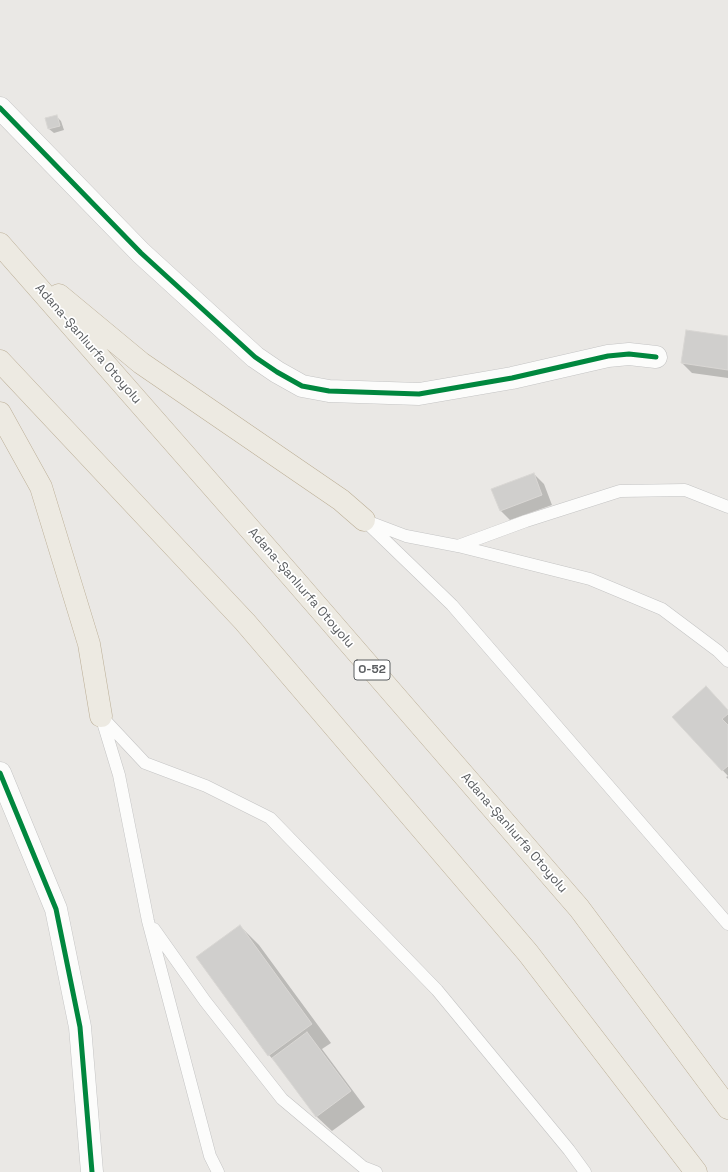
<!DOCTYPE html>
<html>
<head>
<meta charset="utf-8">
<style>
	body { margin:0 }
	canvas { display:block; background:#eae8e5 }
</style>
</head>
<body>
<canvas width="728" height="1172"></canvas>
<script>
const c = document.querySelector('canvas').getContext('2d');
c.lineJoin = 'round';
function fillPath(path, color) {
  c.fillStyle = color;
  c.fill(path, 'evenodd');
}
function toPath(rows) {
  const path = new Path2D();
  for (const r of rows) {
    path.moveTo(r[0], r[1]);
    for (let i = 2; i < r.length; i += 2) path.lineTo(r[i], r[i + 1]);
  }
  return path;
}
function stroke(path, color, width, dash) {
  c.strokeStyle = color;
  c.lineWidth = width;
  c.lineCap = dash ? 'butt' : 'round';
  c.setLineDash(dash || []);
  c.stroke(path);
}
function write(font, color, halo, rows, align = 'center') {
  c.font = font + ' "Space Grotesk",sans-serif';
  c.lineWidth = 3.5;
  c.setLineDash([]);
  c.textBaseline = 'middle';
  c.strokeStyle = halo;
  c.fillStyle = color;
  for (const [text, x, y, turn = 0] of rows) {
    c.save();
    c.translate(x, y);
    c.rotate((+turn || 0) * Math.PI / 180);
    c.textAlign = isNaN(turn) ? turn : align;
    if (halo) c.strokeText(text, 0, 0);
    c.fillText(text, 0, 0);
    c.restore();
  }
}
const shadow = toPath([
	[56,116,61,121,64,130,54,133,49,129],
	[728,337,728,378,692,373,682,363],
	[534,474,544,484,552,505,510,520,500,510],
	[728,711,728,779,726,777,728,776,673,717],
	[240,926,259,945,331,1043,322,1049,365,1107,332,1131,317,1117,277,1064,269,1055]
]);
const building = toPath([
	[57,115,60,126,48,129,45,118,57,115],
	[686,330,728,336,728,370,681,363,686,330],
	[534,473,542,495,500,511,491,489,534,473],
	[706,686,728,710,728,714,722,719,728,725,728,766,722,771,672,717,706,686],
	[240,925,312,1024,268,1056,196,957,240,925],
	[307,1032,351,1091,316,1117,272,1058,307,1032]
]);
const service = toPath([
	[364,520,452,605,728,924],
	[369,522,406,536,458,546,526,521,620,491,685,490,728,507],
	[458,546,590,579,662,609,718,651,728,661],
	[101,716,145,763,206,786,270,818,437,990,569,1150,585,1172],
	[102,719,119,775,148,921,210,1156,218,1172],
	[154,929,205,1001,282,1099,363,1167,376,1172]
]);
const minor = toPath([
	[0,108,141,253,255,357,277,372,302,386,329,391,419,394,512,378,608,356,629,354,656,357],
	[0,773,56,909,80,1027,92,1172]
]);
const motorway = toPath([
	[0,244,292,577,579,908,728,1108],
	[59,295,141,363,341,500,364,520],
	[0,361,245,622,528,953,696,1172],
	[0,413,41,487,89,644,101,716]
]);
const cycleway = toPath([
	[0,108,141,253,255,357,277,372,302,386,329,391,419,394,512,378,608,356,629,354,656,357],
	[0,773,56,909,80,1027,92,1172]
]);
const shields = [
	[372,670,36]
];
const shieldNames = [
	["O-52",372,670]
];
const streetNames = [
	["Adana-Şanlıurfa Otoyolu",88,344,49],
	["Adana-Şanlıurfa Otoyolu",301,588,49],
	["Adana-Şanlıurfa Otoyolu",514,833,49]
];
fillPath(shadow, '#0003');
fillPath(building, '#d0cfcd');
stroke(building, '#d9d7d4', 1);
stroke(service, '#c4c4c4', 13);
stroke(minor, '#c4c4c4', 23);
stroke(motorway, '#bcaf97', 23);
stroke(service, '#fcfcfb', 12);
stroke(minor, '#fcfcfb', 22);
stroke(motorway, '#edeae2', 22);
stroke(cycleway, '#00873e', 5);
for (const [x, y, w] of shields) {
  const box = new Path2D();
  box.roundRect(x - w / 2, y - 10, w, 20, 3);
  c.fillStyle = '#fff';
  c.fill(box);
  stroke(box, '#5b5e61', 1);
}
write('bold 12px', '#5b5e61', null, shieldNames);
write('13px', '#5b5e61', '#fff', streetNames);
</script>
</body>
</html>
